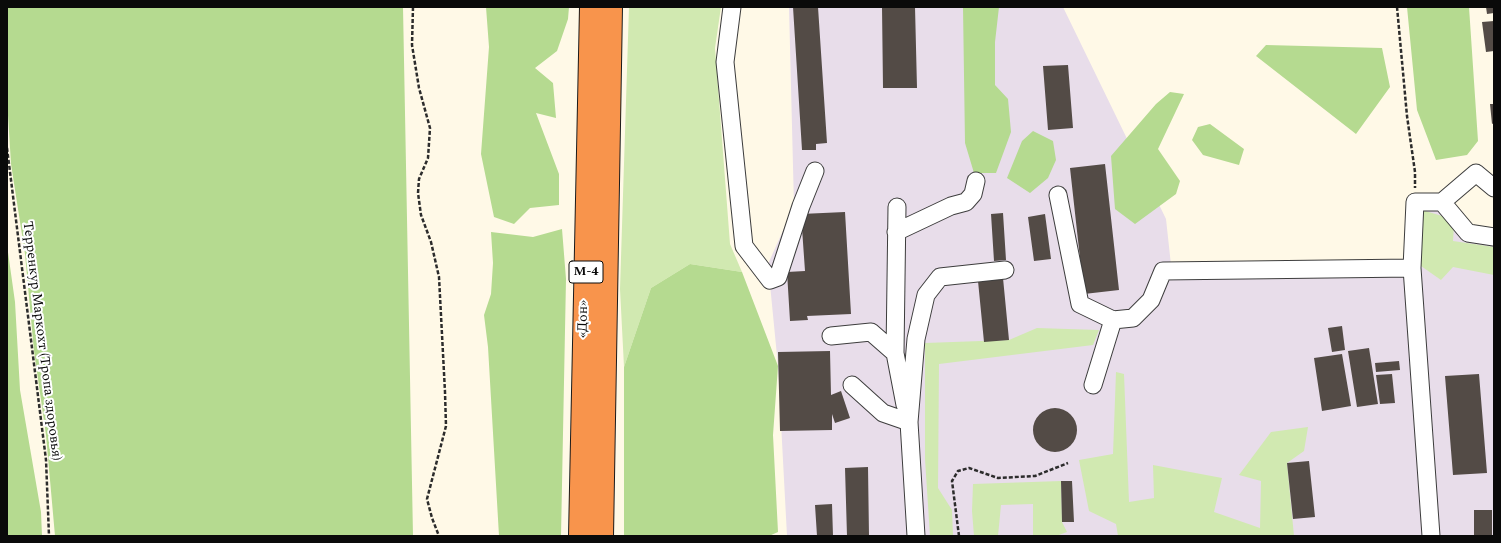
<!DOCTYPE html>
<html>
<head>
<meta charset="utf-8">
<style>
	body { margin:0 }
	#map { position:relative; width:1501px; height:543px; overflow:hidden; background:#fff9e7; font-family:Spectral,serif }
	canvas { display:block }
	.frame { position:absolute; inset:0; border:8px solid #0a0a0a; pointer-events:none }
</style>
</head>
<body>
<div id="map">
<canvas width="1501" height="543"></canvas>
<div class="frame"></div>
</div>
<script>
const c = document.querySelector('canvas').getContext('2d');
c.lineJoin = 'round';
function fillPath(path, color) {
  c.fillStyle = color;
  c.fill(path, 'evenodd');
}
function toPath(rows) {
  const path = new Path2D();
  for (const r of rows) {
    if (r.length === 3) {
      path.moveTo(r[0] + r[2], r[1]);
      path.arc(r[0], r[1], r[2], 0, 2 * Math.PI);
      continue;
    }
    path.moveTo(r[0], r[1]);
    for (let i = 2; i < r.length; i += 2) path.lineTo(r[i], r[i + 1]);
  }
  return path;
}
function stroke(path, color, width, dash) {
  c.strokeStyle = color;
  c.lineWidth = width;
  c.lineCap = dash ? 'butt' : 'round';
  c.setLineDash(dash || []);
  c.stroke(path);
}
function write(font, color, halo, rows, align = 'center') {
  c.font = font + ' Spectral,serif';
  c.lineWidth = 4;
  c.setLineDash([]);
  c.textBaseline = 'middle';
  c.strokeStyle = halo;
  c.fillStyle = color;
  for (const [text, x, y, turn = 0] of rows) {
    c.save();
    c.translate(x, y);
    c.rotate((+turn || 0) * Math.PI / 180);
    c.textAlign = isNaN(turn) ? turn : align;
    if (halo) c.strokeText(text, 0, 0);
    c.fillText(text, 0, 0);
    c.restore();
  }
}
const industrial = toPath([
	[789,7,1063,7,1166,219,1171,265,1414,265,1416,209,1437,208,1494,240,1494,536,787,536,778,366,768,264,794,206]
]);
const green = toPath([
	[629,7,721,7,715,48,730,244,742,272,690,264,651,288,624,367,620,289],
	[1422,210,1442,216,1454,225,1453,241,1494,247,1494,275,1453,267,1441,280,1421,266],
	[1037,328,1099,330,1093,345,939,364,938,488,952,510,953,536,930,536,925,459,925,343,1009,340],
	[1116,372,1124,374,1129,502,1154,498,1153,465,1222,478,1214,512,1260,528,1261,481,1239,475,1271,432,1308,427,1304,451,1287,463,1294,536,1118,536,1116,524,1089,511,1079,460,1113,454],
	[1061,481,1062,522,1067,532,1056,536,1033,536,1033,504,1001,505,998,536,974,536,972,511,973,484]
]);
const forest = toPath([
	[7,7,403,7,413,536,55,536,46,435,34,351,25,254,11,164,7,99],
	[486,7,569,7,568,19,557,51,535,68,553,83,556,118,536,113,559,174,559,205,530,208,514,224,494,217,481,154,489,47],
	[963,7,999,7,995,42,995,85,1008,99,1011,132,996,173,974,173,965,143],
	[1407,7,1469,7,1478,141,1467,155,1436,160,1417,110],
	[1266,45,1382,48,1390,87,1356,134,1256,56],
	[1170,92,1184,94,1158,149,1180,181,1176,194,1135,224,1115,209,1111,156,1156,104],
	[1210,124,1244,149,1239,165,1203,155,1192,140,1198,127],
	[1033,131,1053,141,1056,160,1048,178,1030,193,1007,178,1022,141],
	[562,229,566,279,561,536,499,536,488,347,484,315,491,294,493,263,491,232,533,237],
	[7,245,15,302,20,390,41,512,42,536,7,536],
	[690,264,742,272,778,366,773,435,778,532,769,536,624,536,624,367,651,288]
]);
const building = toPath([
	[793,7,818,7,827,143,816,144,816,150,802,150],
	[882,7,915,7,917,88,883,88],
	[1486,7,1494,7,1494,13,1487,14],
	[1494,21,1494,51,1486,52,1482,22],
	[1068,65,1073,128,1048,130,1043,66],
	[1490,104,1494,104,1494,123,1492,124],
	[1105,164,1119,290,1084,294,1070,168],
	[845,212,851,314,807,316,808,320,790,321,787,272,805,271,801,214],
	[1003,213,1006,260,994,261,991,214],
	[1045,214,1051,259,1034,261,1028,217],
	[1003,278,1009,340,984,342,978,281],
	[1342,326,1345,350,1332,352,1328,328],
	[1369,348,1378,404,1357,407,1348,351],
	[830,351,831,395,841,391,850,418,835,423,832,414,832,430,780,431,778,352],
	[1342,354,1351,406,1322,411,1314,358],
	[1399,361,1400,370,1376,372,1375,363],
	[1392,374,1395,403,1380,404,1376,375],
	[1479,374,1487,473,1453,475,1445,376],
	[1055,430,22],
	[1309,461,1315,517,1293,519,1287,463],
	[868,467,869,536,847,536,845,468],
	[1061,481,1072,481,1074,522,1062,522],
	[832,504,833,536,817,536,815,505],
	[1474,510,1492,510,1492,536,1474,536]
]);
const path = toPath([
	[413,7,412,45,419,88,430,128,428,158,419,179,418,193,421,215,431,242,439,277,445,392,446,426,427,499,432,518,439,536],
	[1397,7,1407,116,1415,172,1415,188],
	[7,148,46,460,49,536],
	[959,536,952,481,958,471,969,468,998,478,1035,476,1068,463]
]);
const minor = toPath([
	[732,7,725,62,744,246,770,280,778,277,801,206,815,171],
	[1058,195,1080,304,1113,320,1133,318,1151,300,1163,271,1412,268],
	[1442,202,1476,173,1494,188],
	[897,207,895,353,905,405],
	[896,232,951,206,966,202,973,194,976,181],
	[831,336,871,332,895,353],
	[852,385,883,413,909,422],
	[1093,385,1113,320],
	[916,536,909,422,916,339,926,295,940,277,1005,270],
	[1431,536,1412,268,1415,202,1442,202,1468,233,1494,237]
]);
const highway = toPath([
	[580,536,591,7],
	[602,536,611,7]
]);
const shields = [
	[586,272,34]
];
const shieldNames = [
	["М-4",586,272]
];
const streetNames = [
	["«Дон»",584,319,-89],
	["Терренкур Маркохт (Тропа здоровья)",41,341,83]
];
fillPath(industrial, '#e8ddea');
fillPath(green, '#d1e9b1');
fillPath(forest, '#b5da90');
fillPath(building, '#534b46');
stroke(minor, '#3d3d3d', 19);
stroke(highway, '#1b1b1b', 24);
stroke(path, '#2c2c2c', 2.5, [4, 2]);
stroke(minor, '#fff', 17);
stroke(highway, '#f8944c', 22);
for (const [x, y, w] of shields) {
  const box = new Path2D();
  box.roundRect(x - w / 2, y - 11, w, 22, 3);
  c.fillStyle = '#fff';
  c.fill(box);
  stroke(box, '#0a0a0a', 1);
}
write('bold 13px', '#0a0a0a', null, shieldNames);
write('14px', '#0a0a0a', '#fff', streetNames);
</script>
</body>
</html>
